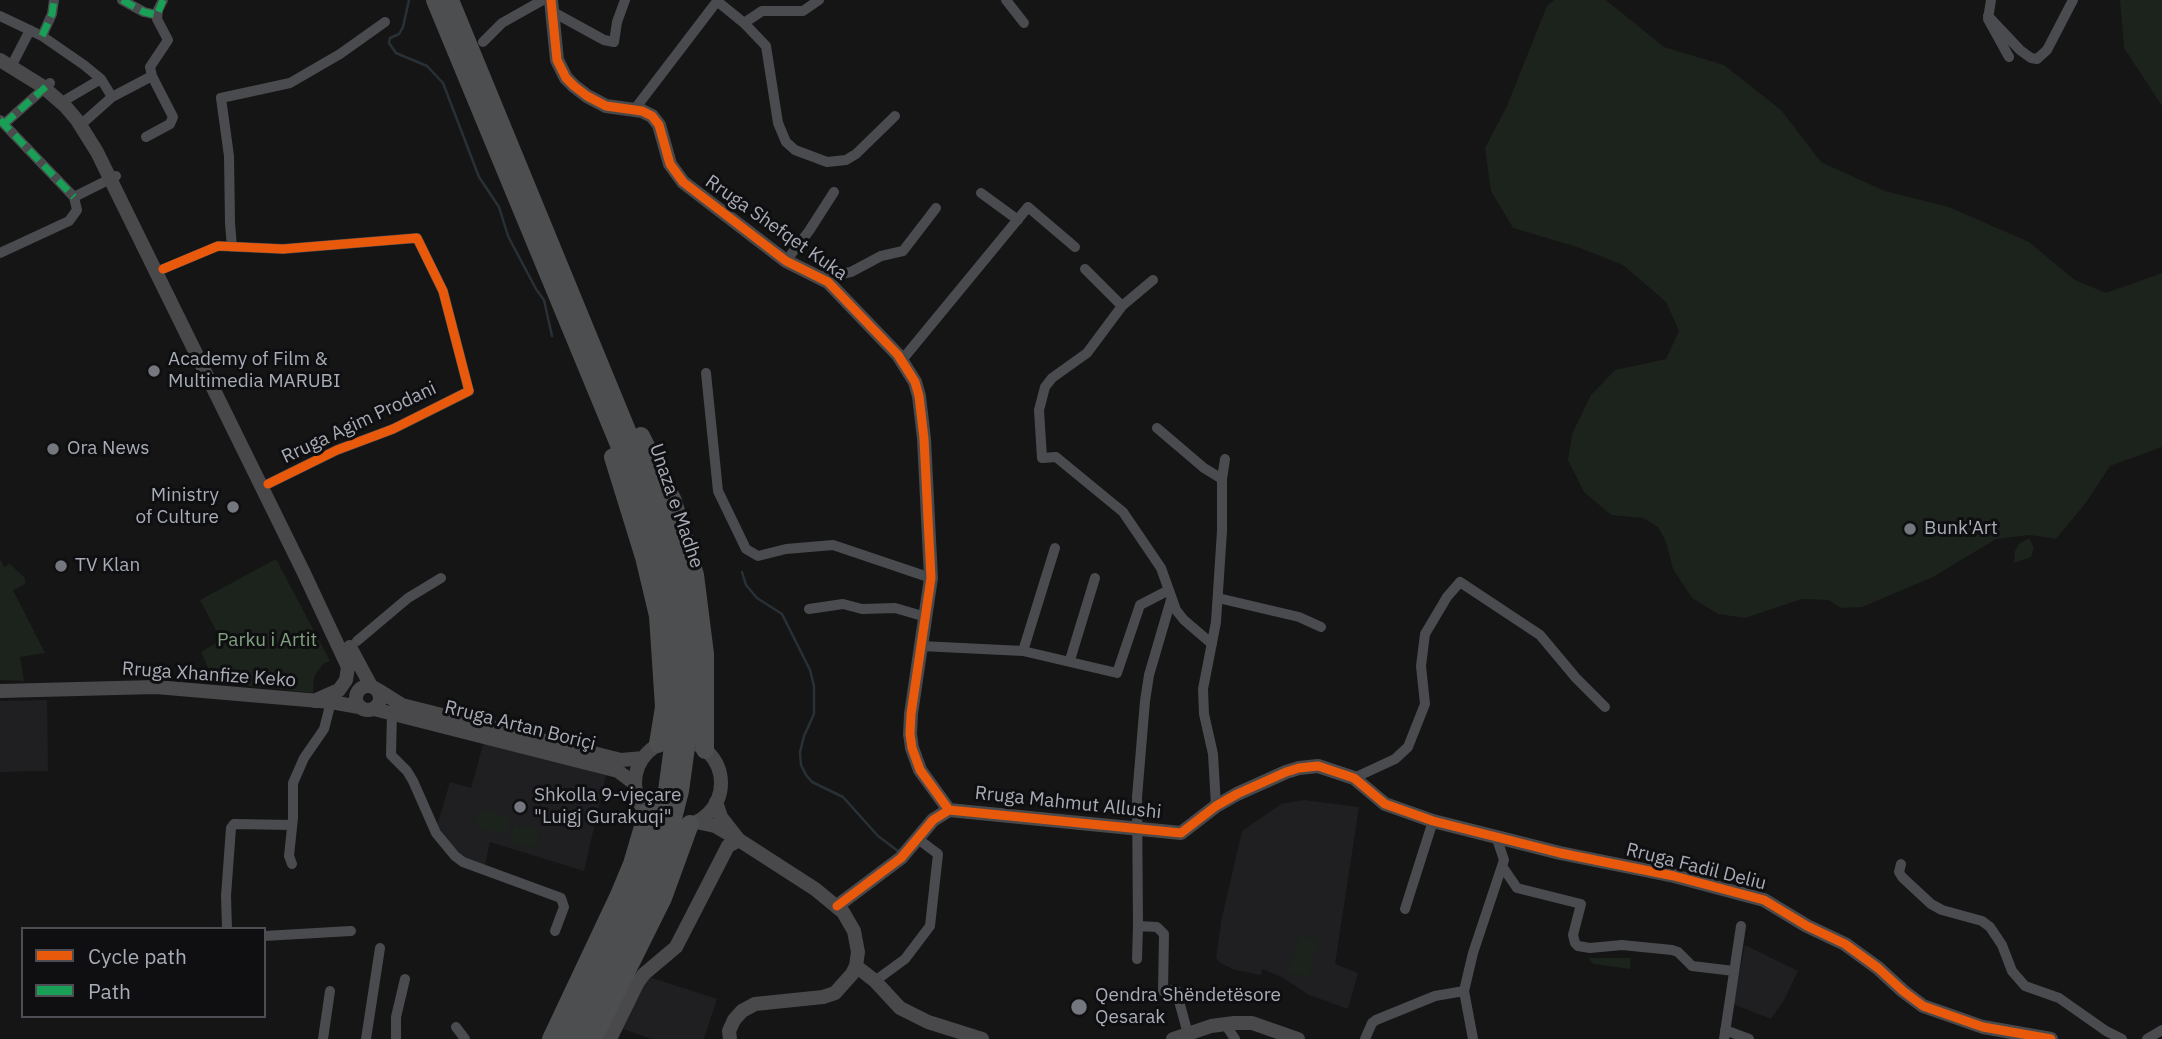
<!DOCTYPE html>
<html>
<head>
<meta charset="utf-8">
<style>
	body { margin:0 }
	#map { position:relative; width:2162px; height:1039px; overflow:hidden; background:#151515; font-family:"IBM Plex Sans",sans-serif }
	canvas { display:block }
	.legend { position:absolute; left:21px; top:927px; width:245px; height:91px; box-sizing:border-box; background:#0f0f11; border:2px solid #4c4e53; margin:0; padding:9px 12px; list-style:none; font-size:21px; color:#a7acb6 }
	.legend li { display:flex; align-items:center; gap:14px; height:35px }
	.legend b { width:35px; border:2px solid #4c4e53 }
</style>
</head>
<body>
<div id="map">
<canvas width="2162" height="1039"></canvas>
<ul class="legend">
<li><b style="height:9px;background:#e8590c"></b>Cycle path</li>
<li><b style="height:9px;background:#1a9f57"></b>Path</li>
</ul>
</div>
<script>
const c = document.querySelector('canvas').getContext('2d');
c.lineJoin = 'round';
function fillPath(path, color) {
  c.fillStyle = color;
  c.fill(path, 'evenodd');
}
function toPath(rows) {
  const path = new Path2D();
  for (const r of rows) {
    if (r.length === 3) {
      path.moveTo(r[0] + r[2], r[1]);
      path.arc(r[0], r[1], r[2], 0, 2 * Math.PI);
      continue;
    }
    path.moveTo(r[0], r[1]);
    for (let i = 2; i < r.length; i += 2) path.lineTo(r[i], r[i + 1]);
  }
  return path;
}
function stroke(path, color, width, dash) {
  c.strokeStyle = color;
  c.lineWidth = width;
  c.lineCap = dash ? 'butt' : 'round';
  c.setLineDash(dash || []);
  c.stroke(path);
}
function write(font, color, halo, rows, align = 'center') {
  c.font = font + ' "IBM Plex Sans",sans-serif';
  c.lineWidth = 6;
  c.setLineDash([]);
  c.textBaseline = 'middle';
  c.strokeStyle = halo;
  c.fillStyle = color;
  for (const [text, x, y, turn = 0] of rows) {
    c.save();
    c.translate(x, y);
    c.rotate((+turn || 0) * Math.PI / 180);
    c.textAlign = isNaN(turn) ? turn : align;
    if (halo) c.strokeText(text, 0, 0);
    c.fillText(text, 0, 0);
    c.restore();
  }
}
const built = toPath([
	[47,700,48,771,0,772,0,701],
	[484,741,606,775,584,871,490,842,485,865,459,858,437,826,450,782,471,788],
	[1304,800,1359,807,1335,964,1358,973,1348,1009,1309,995,1282,977,1262,969,1261,975,1235,970,1220,963,1216,958,1222,917,1242,831,1281,804],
	[1745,945,1798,971,1784,1000,1771,1019,1733,1004],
	[646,976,717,999,704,1039,652,1039,623,1029]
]);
const green = toPath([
	[1554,0,1606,0,1664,47,1724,65,1781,110,1821,162,1885,191,1949,207,2029,242,2075,280,2106,293,2162,273,2162,447,2110,466,2085,504,2056,539,2030,535,1996,539,1933,577,1862,607,1841,608,1829,600,1802,599,1745,618,1718,614,1692,598,1673,569,1666,542,1658,527,1643,518,1611,515,1584,492,1568,460,1572,434,1591,395,1615,370,1666,359,1679,331,1666,302,1623,265,1577,247,1513,228,1491,191,1485,148,1507,106,1547,6],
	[2120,0,2162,0,2162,106,2124,48],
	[2029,538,2034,548,2031,557,2014,563,2015,551,2019,544],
	[0,559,4,567,10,564,25,578,25,584,13,590,45,653,20,657,24,681,0,680],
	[276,559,330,661,323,664,317,672,314,678,313,693,215,682,201,652,221,640,200,600],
	[480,809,511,817,506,835,475,827],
	[514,824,540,830,536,848,510,842],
	[1300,935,1318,940,1308,977,1289,972],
	[1588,958,1631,958,1630,969,1594,964]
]);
const stream = toPath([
	[409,0,403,27,399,34,390,38,389,43,396,53,427,66,443,83,479,177,499,207,508,236,536,289,544,300,552,336],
	[742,572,746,585,757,598,782,614,810,670,814,686,814,714,804,736,800,752,801,765,806,775,812,782,843,797,878,836,898,851]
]);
const street = toPath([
	[122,0,144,12,157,15],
	[1006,0,1024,23],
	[1991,0,1988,19,2009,57],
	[717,1,744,23,766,46,778,123,786,142,795,150,827,162,846,160,856,154,895,116],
	[553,12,604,40,614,42,617,22,625,0],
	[0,16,42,36,84,65,101,79,112,97],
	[1988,16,2020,50,2031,58,2037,59,2047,50,2073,0],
	[744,23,762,11,803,11,819,0],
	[42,36,52,14,54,0],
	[483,42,502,23,543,0],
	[14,61,30,30],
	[67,99,101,79],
	[634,110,718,0],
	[0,120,74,197],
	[85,121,112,97,152,76],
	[4,124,50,83],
	[146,137,170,124,173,117,152,76,150,67,168,40,157,19,158,10,163,0],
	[981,193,1018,220],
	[232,247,230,223,229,156,221,98,290,83,340,54,385,22],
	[0,253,69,221,77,210,74,197,116,176],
	[786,261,809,231,834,192],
	[163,269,218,246,283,249,417,238,443,291,469,391,393,429,337,450,268,484],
	[1085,269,1122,306,1153,280],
	[819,276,830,276,851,272,881,256,903,251,936,208],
	[1122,306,1087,353,1052,378,1045,387,1039,410,1042,458,1056,457,1123,512,1161,568,1176,610,1184,620,1212,644],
	[902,360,1028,207,1075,247],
	[706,373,718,491,746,549,758,556,786,549,833,545,931,578],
	[1157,428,1204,468,1222,479],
	[1218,598,1299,617,1321,627],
	[1171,600,1149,675,1145,701,1137,797,1138,926,1157,927,1164,934,1163,991,1176,990,1188,1034],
	[809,609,843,604,862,609,895,608,926,617],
	[357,641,408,598,441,578],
	[921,646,1023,651,1117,673,1140,605,1169,590],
	[1023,651,1055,548],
	[1070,660,1095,578],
	[392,713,391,755,407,771,413,781,436,833,455,856,463,862,561,898,564,907,555,931],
	[1354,778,1395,759,1408,747,1425,704,1421,666,1425,634,1447,597,1460,582,1540,635,1576,678,1605,707],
	[1216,806,1213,754,1204,714,1203,689,1216,622,1222,531,1222,479,1225,459],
	[292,864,289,856,293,818,293,783,304,758,324,729,331,702],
	[1901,864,1899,872,1902,877,1931,904,1942,910,1982,921,1990,927,2002,945,2012,971,2025,986,2059,998,2106,1031,2122,1039],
	[1502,866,1517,888,1581,904,1573,935,1575,943,1578,946,1590,948,1622,945,1672,950,1678,952,1692,966,1734,971],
	[1405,909,1433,821],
	[227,929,226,896,231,828,234,824,292,825],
	[264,936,351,931],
	[1137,959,1138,926],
	[875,981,905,959,930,926,938,854,918,839],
	[1225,1024,1235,1039],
	[456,1027,465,1039],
	[1725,1030,1749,1039],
	[323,1039,330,991],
	[366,1039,380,948],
	[396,1039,396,1017,405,979],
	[1365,1039,1372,1023,1376,1020,1435,996,1464,991],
	[1473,1039,1464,991,1473,953,1504,860,1497,839],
	[1724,1039,1741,926],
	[2147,1039,2162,1030]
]);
const secondary = toPath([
	[551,0,557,60,566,78,574,86,587,96,606,106,642,111,652,116,659,125,670,164,683,182,786,261,828,282,898,355,915,382,919,396,924,439,931,578,911,714,910,734,912,748,920,770,949,810],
	[0,60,42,86,65,106,77,120,97,152,303,571,348,667,346,680,339,690,314,701],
	[350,647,371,686],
	[368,698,12],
	[378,690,402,705,466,721,621,760,643,758],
	[0,691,156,687,331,702,359,707],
	[374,709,618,771,635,784],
	[678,783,43],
	[696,822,715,826,739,840,721,817,716,802],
	[837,906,901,858,933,820,949,810,1181,833,1216,806,1237,794,1286,772,1299,768,1318,766,1354,778,1385,804,1433,821,1560,853,1674,876,1764,900,1807,926,1845,944,1878,968,1903,991,1923,1006,1983,1027,2051,1039],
	[856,966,875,981,900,1008,928,1022,982,1039],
	[610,1039,638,982,644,974,676,947,728,846,739,840,815,889,843,912,854,931,858,952,856,966,852,974,835,993,823,997,755,1004,742,1011,734,1020,729,1031,730,1039],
	[1173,1039,1211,1026,1234,1023,1252,1023,1298,1039]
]);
const highway = toPath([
	[435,0,639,493,665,576,676,648,676,724,667,791,657,830,623,919,563,1039],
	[450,0,651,489,678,572,687,624,690,668,689,725,680,791,669,834,655,876,638,916,577,1039],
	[641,436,673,501,695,575,705,654,705,750],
	[613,457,644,557,658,616,664,707,658,744],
	[551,1039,619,895,632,864,647,813],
	[593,1039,663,898,690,824]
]);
const quiet = toPath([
	[122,0,144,12,157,15,163,0],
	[42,36,52,14,54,0],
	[0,120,74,197],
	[4,124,50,83]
]);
const cycleway = toPath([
	[551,0,557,60,566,78,574,86,587,96,606,106,642,111,652,116,659,125,670,164,683,182,786,261,828,282,898,355,915,382,919,396,924,439,931,578,911,714,910,734,912,748,920,770,949,810],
	[163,269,218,246,283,249,417,238,443,291,469,391,393,429,337,450,268,484],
	[837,906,901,858,933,820,949,810,1181,833,1216,806,1237,794,1286,772,1299,768,1318,766,1354,778,1385,804,1433,821,1560,853,1674,876,1764,900,1807,926,1845,944,1878,968,1903,991,1923,1006,1983,1027,2051,1039]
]);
const markers = [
	[154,371,7,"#74777e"],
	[53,449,7,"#74777e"],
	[233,507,7,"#74777e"],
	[1910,529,7,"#74777e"],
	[61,566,7,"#74777e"],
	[520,807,7,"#74777e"],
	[1079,1007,9,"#74777e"]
];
const streetNames = [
	["Rruga Shefqet Kuka",776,228,35],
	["Rruga Agim Prodani",359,423,-25],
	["Unaza e Madhe",676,506,71],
	["Rruga Xhanfize Keko",209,675,4],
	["Rruga Artan Boriçi",520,726,14],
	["Rruga Mahmut Allushi",1068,803,6],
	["Rruga Fadil Deliu",1696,867,14]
];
const poiNames = [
	["Academy of Film &",168,360],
	["Multimedia MARUBI",168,382],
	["Ora News",67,449],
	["Ministry",219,496,"right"],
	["of Culture",219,518,"right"],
	["Bunk'Art",1924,529],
	["TV Klan",75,566],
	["Shkolla 9-vjeçare",534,796],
	["\"Luigj Gurakuqi\"",534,818],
	["Qendra Shëndetësore",1095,996],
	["Qesarak",1095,1018]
];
const parkNames = [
	["Parku i Artit",267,641]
];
fillPath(built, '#1f1f21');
fillPath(green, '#1c221c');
stroke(stream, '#293136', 2.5);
stroke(street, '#4a4b4e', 10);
stroke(secondary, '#49494c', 14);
stroke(highway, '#4c4e50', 18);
stroke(quiet, '#1a9f57', 7, [14, 7]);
stroke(cycleway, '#e8590c', 9);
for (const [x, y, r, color] of markers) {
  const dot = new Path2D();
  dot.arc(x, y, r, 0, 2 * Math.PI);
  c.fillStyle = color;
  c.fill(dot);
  stroke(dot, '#0f0f11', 2.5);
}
write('19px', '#a7acb6', '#0f0f11', streetNames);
write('19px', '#a7acb6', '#0f0f11', poiNames, 'left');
write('19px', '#7fa07e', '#0f0f11', parkNames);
</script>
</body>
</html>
